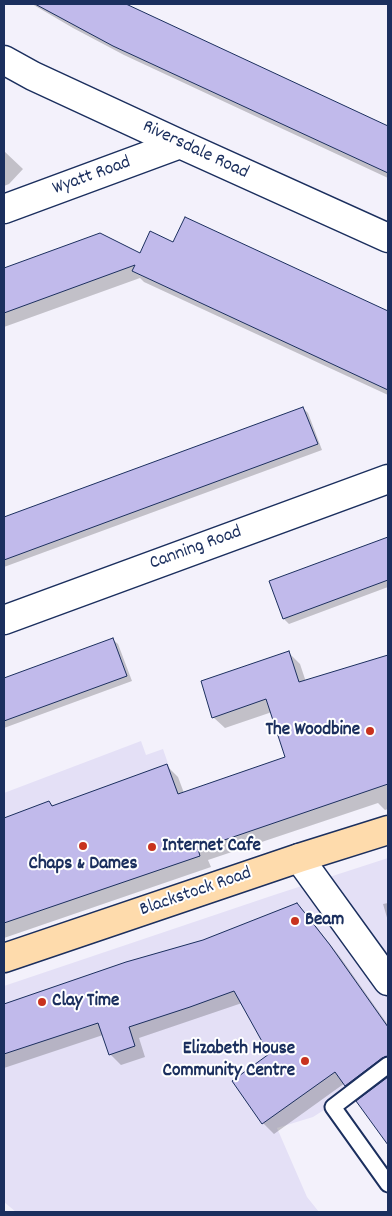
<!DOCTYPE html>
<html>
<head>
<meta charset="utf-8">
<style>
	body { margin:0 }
	#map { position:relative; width:392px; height:1216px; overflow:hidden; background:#f3f1fb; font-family:Dekko,sans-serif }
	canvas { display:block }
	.frame { position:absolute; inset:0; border:5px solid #1b2f5e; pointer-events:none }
</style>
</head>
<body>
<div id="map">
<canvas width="392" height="1216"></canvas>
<div class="frame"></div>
</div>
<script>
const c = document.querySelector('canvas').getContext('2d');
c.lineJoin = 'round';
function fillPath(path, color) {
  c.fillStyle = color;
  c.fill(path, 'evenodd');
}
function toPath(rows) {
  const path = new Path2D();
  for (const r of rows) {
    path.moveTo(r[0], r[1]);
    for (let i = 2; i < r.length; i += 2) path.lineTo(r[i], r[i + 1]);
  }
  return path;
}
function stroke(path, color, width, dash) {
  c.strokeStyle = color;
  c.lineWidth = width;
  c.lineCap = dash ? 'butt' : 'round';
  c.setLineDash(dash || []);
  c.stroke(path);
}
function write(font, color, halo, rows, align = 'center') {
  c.font = font + ' Dekko,sans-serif';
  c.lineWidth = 4;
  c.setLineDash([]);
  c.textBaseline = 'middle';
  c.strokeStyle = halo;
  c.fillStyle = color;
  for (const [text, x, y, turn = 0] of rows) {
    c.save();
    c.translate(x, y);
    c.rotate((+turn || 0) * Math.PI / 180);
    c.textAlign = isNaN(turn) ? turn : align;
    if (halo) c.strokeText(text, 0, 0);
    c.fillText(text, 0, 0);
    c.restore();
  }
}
const built = toPath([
	[141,741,146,755,163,749,200,856,4,923,4,793],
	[388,858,388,1069,313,1117,277,1128,307,1197,319,1212,16,1212,4,1202,4,986,274,895]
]);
const shadow = toPath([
	[32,4,123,4,388,127,388,178,124,55,73,28],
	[4,151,23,169,9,184,4,186],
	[185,219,388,313,388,395,144,282,140,278,4,327,4,270,100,235,141,254,174,243],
	[303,408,308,413,322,450,4,567,4,519],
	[388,538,388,587,289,624,284,619,270,582],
	[112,639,118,644,132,681,4,728,4,679],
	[288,652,300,664,306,682,388,656,388,809,385,810,378,803,208,860,211,867,4,938,4,864,9,862,4,850,4,820,49,802,54,807,166,765,178,777,184,793,287,758,272,712,225,728,213,717],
	[388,903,388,921,383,904],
	[297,905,307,915,340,957,388,1025,388,1072,357,1096,345,1083,274,1134,263,1123,233,1081,270,1055,242,1003,139,1038,145,1057,121,1065,110,1054,103,1035,4,1068,4,1004,127,963,203,941],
	[388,1078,388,1142,358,1101]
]);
const building = toPath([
	[35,4,126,4,388,126,388,173,113,46,35,4],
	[185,217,388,311,388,390,132,271,135,265,4,313,4,268,100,233,140,253,150,231,173,242,185,217],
	[303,407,318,444,4,560,4,517,303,407],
	[388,537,388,580,283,619,269,581,388,537],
	[113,638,127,676,4,721,4,678,113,638],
	[289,651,299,682,388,655,388,784,198,849,200,856,4,923,4,818,49,801,52,806,167,764,178,794,285,757,266,699,212,718,201,681,289,651],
	[297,903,330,945,388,1027,388,1056,382,1058,345,1086,335,1072,262,1124,232,1081,269,1054,234,991,190,1007,129,1027,135,1046,109,1055,98,1023,4,1054,4,1004,126,962,203,940,297,903],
	[388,1077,388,1145,356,1101,388,1077]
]);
const lane = toPath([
	[388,1065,333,1107,388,1184]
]);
const street = toPath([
	[4,60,33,76,180,144,388,238],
	[4,209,180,144],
	[4,620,388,479],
	[299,858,388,981]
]);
const primary = toPath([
	[4,958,299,858,388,830]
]);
const markers = [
	[370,731,5,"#c8321e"],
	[83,846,5,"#c8321e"],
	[152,847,5,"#c8321e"],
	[295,921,5,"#c8321e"],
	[42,1002,5,"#c8321e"],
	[305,1061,5,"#c8321e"]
];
const streetNames = [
	["Riversdale Road",195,151,25],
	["Wyatt Road",92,177,-20],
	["Canning Road",196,549,-20],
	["Blackstock Road",196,893,-19]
];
const poiNames = [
	["The Woodbine",360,731,"right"],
	["Internet Cafe",162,847],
	["Chaps & Dames",83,865,"center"],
	["Beam",305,921],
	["Clay Time",52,1002],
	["Elizabeth House",295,1050,"right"],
	["Community Centre",295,1072,"right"]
];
fillPath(built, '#e4e0f6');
fillPath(shadow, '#0003');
fillPath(building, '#c1baeb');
stroke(building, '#1b2f5e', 1);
stroke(lane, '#1b2f5e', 19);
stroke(street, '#1b2f5e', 31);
stroke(primary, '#1b2f5e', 31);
stroke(lane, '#fff', 15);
stroke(street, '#fff', 28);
stroke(primary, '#fedbac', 28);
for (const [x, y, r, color] of markers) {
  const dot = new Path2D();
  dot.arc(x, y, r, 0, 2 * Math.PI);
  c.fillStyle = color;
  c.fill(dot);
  stroke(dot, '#fff', 2);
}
write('19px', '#1b2f5e', '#fff', streetNames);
write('bold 19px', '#1b2f5e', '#fff', poiNames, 'left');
</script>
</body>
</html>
